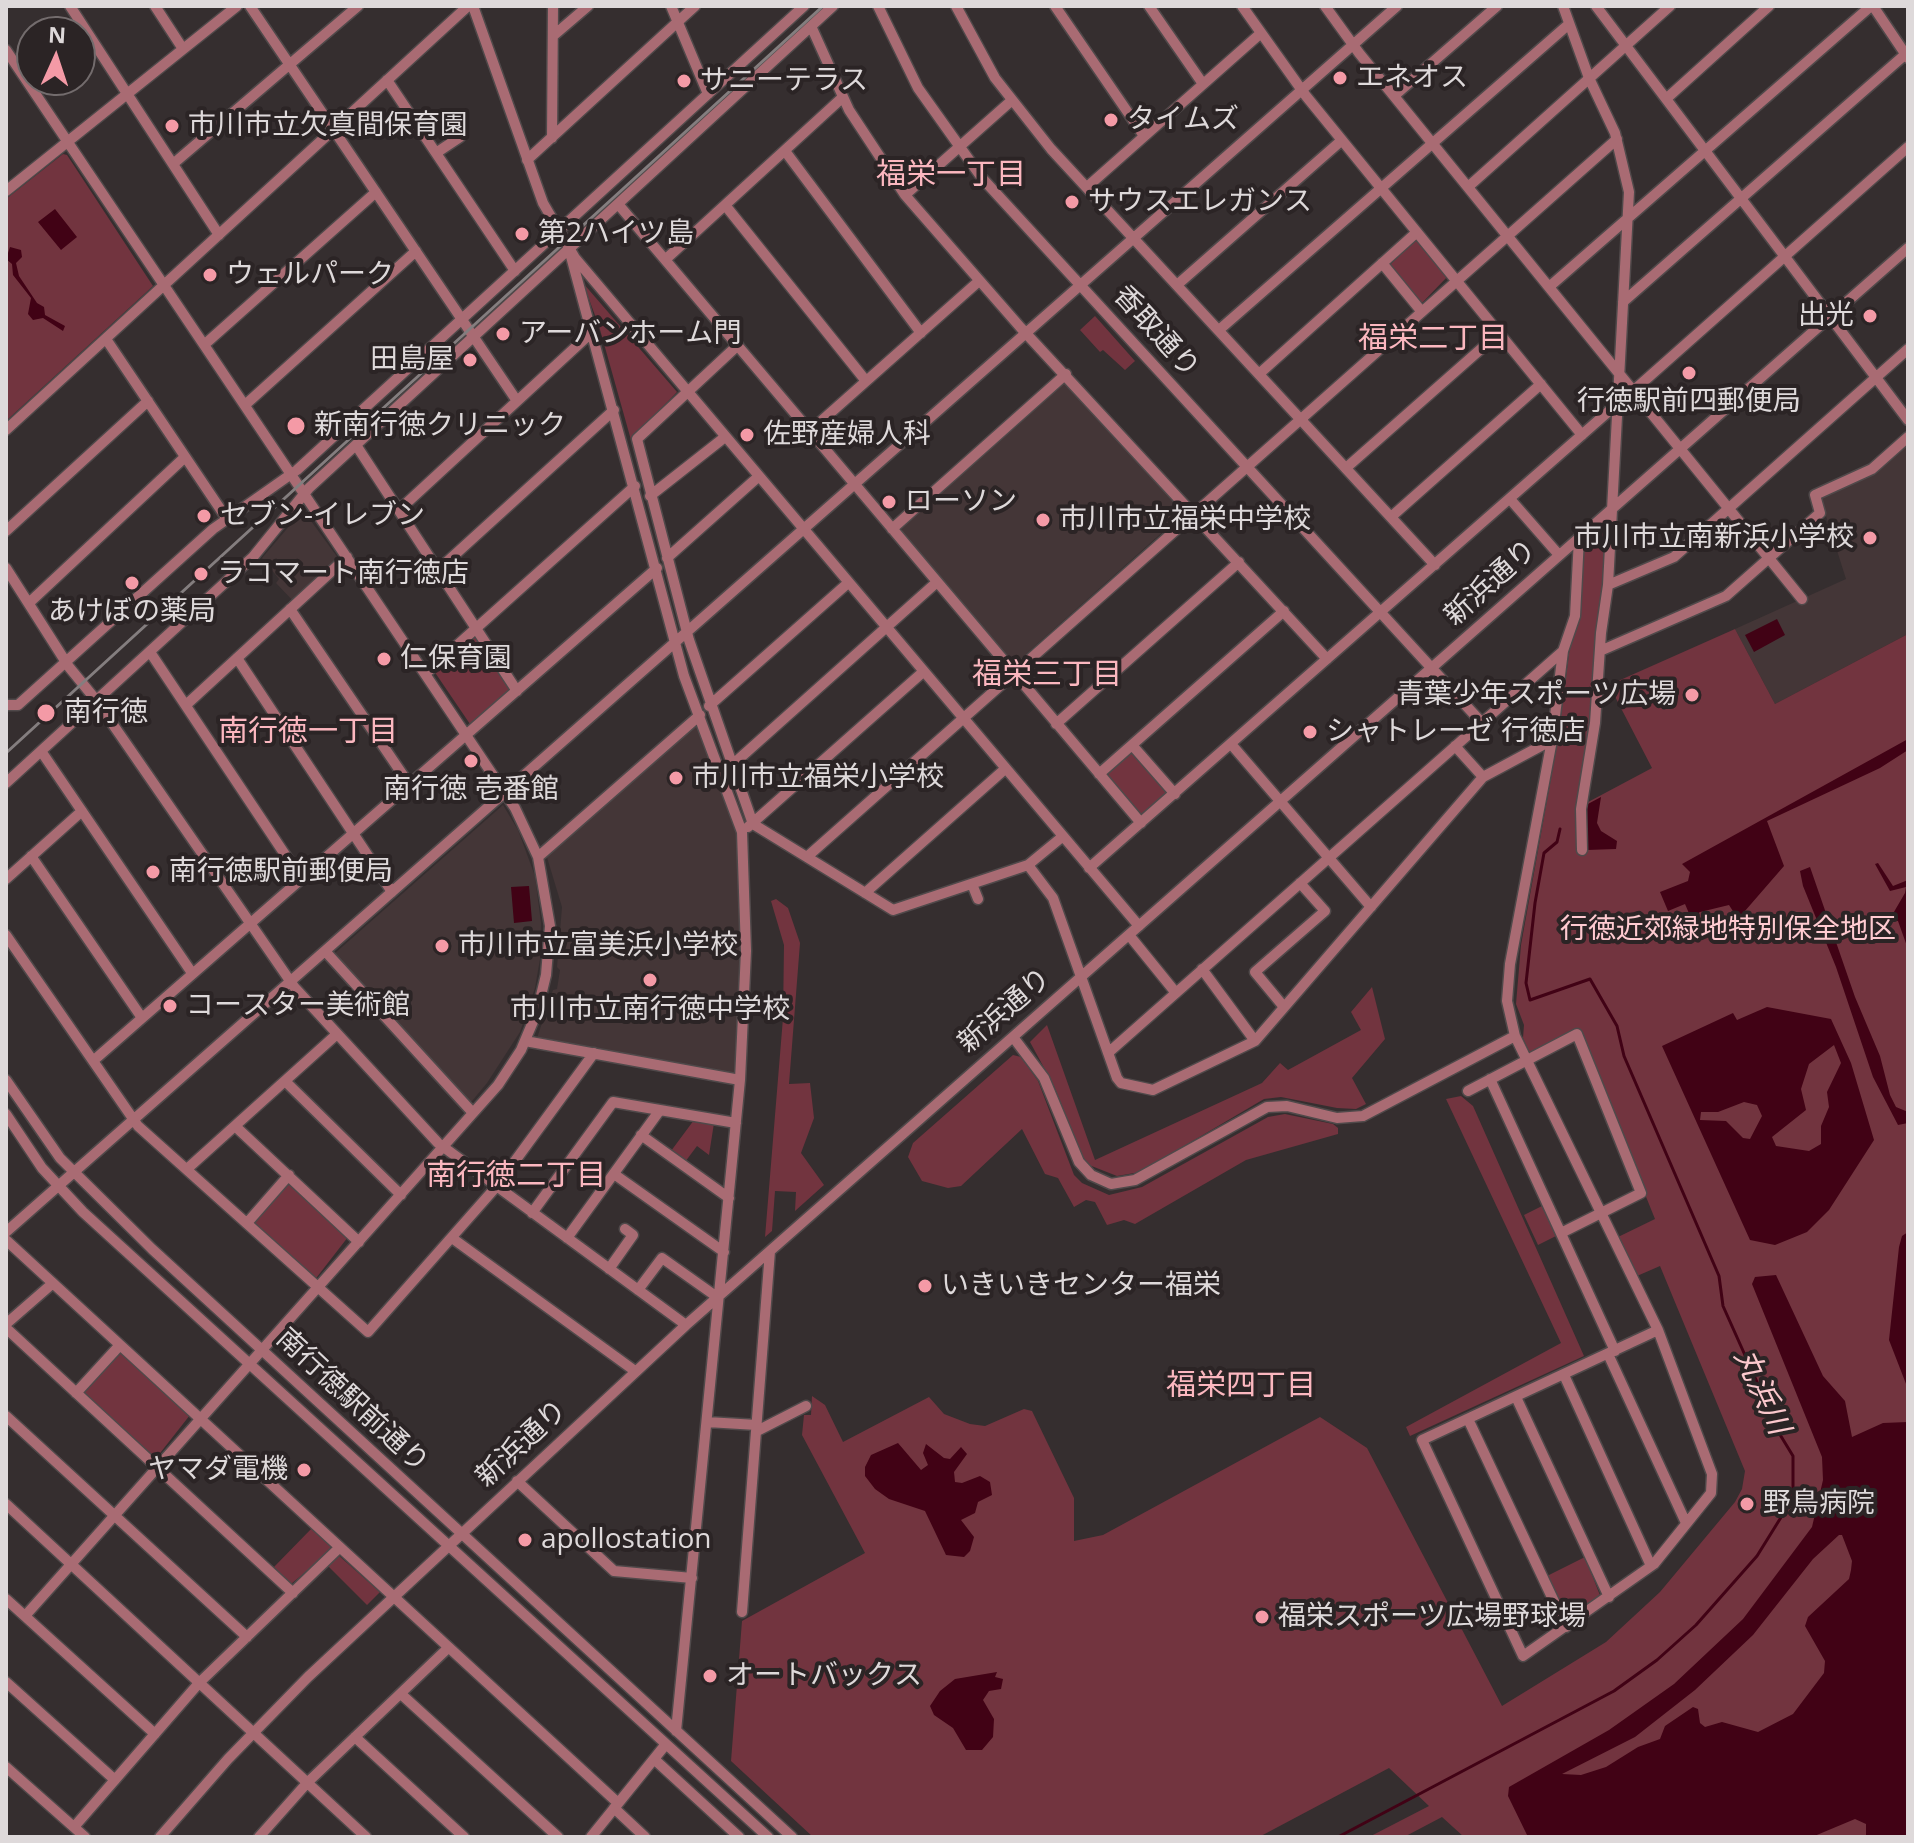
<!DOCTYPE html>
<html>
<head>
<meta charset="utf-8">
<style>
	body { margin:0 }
	#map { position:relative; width:1914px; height:1843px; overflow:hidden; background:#352e2f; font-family:"Open Sans",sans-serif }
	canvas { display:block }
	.frame { position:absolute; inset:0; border:8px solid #ded9da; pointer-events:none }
	.north { position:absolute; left:16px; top:16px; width:80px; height:80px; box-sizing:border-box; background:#2b2425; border:2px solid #736c6d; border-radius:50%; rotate:3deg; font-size:22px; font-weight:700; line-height:32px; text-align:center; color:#ded9da }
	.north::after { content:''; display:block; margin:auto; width:28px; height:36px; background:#f49aa6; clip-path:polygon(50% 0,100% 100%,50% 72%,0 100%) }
</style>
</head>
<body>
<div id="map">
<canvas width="1914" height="1843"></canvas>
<div class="frame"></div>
<div class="north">N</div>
</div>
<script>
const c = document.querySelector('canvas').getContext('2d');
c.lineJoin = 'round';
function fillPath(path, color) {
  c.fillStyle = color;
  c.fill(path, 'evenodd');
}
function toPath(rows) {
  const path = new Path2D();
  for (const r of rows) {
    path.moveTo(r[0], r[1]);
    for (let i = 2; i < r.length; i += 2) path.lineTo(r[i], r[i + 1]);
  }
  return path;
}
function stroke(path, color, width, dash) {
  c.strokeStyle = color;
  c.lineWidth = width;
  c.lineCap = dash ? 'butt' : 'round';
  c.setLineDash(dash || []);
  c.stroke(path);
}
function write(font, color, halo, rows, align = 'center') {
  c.font = font + ' "Open Sans","Noto Sans JP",sans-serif';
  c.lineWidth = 8;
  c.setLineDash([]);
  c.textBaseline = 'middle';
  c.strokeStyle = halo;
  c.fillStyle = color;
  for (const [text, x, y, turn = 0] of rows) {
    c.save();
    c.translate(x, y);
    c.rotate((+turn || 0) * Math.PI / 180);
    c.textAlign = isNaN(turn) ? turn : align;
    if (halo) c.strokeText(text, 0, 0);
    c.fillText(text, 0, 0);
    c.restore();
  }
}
const built = toPath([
	[1064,383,1069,383,1185,509,1184,513,1016,663,1012,663,901,532,902,527],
	[1908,442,1908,634,1775,704,1735,629,1846,579,1820,497],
	[303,510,338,558,294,602,276,583,279,579,262,558],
	[696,724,700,725,738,832,743,951,735,1074,537,1038,553,990,557,989,560,970,557,967,562,907,546,854],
	[503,805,518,830,535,876,541,923,540,959,535,988,520,1032,487,1083,472,1101,467,1101,334,954]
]);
const green = toPath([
	[63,154,67,155,153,286,6,421,6,199],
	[1414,240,1419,241,1447,277,1423,302,1418,302,1389,266],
	[583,283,677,392,631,440,599,326],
	[1095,316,1135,361,1125,370,1103,350,1100,352,1080,330],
	[1604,532,1604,602,1591,723,1575,809,1652,768,1609,685,1735,629,1775,704,1908,634,1908,1837,1464,1837,1442,1817,1404,1837,1369,1837,1429,1806,1389,1768,1259,1837,813,1837,731,1761,742,1621,865,1553,802,1435,804,1415,811,1415,812,1396,825,1405,843,1442,929,1397,944,1414,970,1424,985,1426,1024,1409,1032,1411,1074,1498,1074,1541,1103,1535,1320,1417,1367,1448,1502,1706,1606,1642,1660,1592,1735,1502,1742,1489,1745,1471,1660,1266,1637,1276,1618,1237,1655,1219,1579,1031,1530,1054,1523,1038,1524,1025,1516,1004,1521,945,1558,739,1582,552],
	[472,637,478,638,510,687,510,693,472,727,434,671],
	[1131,752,1167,790,1167,794,1144,814,1139,814,1108,777,1109,771],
	[776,899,788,908,800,943,789,1084,810,1083,814,1118,801,1153,824,1185,795,1211,796,1192,775,1191,772,1231,765,1237,783,1018,784,945,771,901],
	[1372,987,1385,1039,1352,1078,1366,1104,1356,1109,1337,1108,1281,1097,1264,1099,1140,1172,1117,1176,1089,1165,1082,1156,1054,1086,1030,1042,1047,1025,1095,1160,1262,1083,1280,1063,1288,1070,1361,1030,1351,1012],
	[1013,1055,1021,1057,1038,1081,1074,1175,1082,1183,1109,1195,1142,1187,1268,1117,1285,1114,1333,1124,1338,1128,1338,1134,1246,1160,1135,1224,1124,1220,1107,1225,1095,1202,1086,1200,1074,1207,1058,1178,1045,1174,1022,1129,961,1186,948,1188,922,1181,908,1157,913,1143],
	[1461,1096,1473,1106,1584,1356,1410,1436,1406,1427,1561,1343,1446,1099],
	[694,1120,714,1123,709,1155,697,1146,685,1162,671,1151],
	[287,1182,348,1237,317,1277,312,1277,253,1224],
	[1544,1205,1558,1235,1538,1245,1524,1215],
	[117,1352,122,1352,190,1415,157,1457,152,1456,83,1392],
	[312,1528,330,1546,331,1551,291,1584,274,1567],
	[338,1555,380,1592,367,1605,327,1565],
	[1585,1557,1601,1598,1572,1618,1565,1617,1545,1577]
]);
const water = toPath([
	[55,209,77,237,61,250,38,222],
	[10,247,21,250,22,257,16,263,19,276,37,303,44,307,45,315,65,326,63,331,43,318,33,320,28,314,31,298,13,275,12,264,6,259],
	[1777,619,1785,635,1754,652,1745,635],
	[1908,739,1908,750,1880,768,1767,821,1784,866,1738,919,1729,905,1700,912,1691,918,1685,904,1668,911,1660,892,1688,881,1690,872,1682,864],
	[1601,797,1597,823,1601,831,1617,841,1616,849,1587,850,1586,805],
	[1878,863,1893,886,1908,880,1908,949,1898,921,1892,920,1886,933,1853,932,1853,928,1884,929,1905,893,1906,887,1890,891,1875,864],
	[1810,867,1855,997,1880,1056,1890,1095,1896,1107,1908,1112,1908,1123,1898,1125,1873,1077,1836,967,1803,886,1800,871],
	[529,886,532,921,514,923,511,887],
	[1767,1007,1831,1019,1851,1063,1874,1140,1829,1210,1807,1232,1775,1245,1750,1240,1662,1046,1733,1013,1737,1020],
	[1834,1045,1841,1063,1827,1092,1829,1107,1821,1126,1821,1144,1809,1151,1776,1146,1772,1137,1806,1110,1801,1089,1809,1064],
	[1744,1102,1757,1105,1762,1116,1750,1139,1743,1138,1726,1121,1700,1120,1701,1112,1718,1112],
	[1908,1232,1908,1389,1889,1340,1899,1247,1902,1236],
	[1776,1275,1823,1376,1845,1401,1852,1437,1883,1423,1908,1422,1908,1837,1866,1837,1866,1824,1855,1819,1812,1837,1528,1837,1508,1796,1509,1787,1609,1730,1674,1684,1743,1619,1812,1527,1823,1480,1822,1457,1752,1284,1755,1277],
	[1839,1535,1842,1535,1852,1561,1851,1570,1849,1579,1808,1617,1805,1626,1825,1661,1824,1673,1793,1714,1758,1732,1722,1722,1705,1727,1700,1723,1698,1709,1693,1707,1665,1726,1660,1739,1638,1747,1606,1767,1581,1775,1562,1774,1635,1737,1695,1690,1753,1635,1813,1559],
	[898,1443,921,1470,928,1465,923,1453,926,1444,944,1458,950,1459,961,1447,967,1454,954,1472,955,1482,962,1483,980,1476,990,1482,992,1495,978,1502,975,1513,961,1520,974,1537,970,1551,964,1557,946,1555,925,1511,889,1499,875,1489,865,1476,865,1467,871,1455],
	[997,1672,995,1677,1003,1679,1001,1689,989,1691,983,1700,994,1719,993,1737,982,1750,966,1750,953,1728,934,1715,930,1706,940,1691,955,1679]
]);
const stream = toPath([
	[1338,1837,1614,1691,1657,1660,1696,1625,1757,1556,1793,1498,1793,1456,1762,1405,1757,1382,1723,1306,1719,1276,1624,1056,1617,1026,1590,979,1530,1000,1526,983,1535,903,1544,853,1557,842,1560,829]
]);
const minor = toPath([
	[70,6,219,235],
	[155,6,183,49],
	[250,6,517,401],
	[473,6,543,203,575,258,1139,926],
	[671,6,708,94],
	[878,6,918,88,982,178,1482,723],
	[956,6,995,78,1051,149,1435,565],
	[1055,6,1144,136],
	[1149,6,1203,84],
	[1242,6,1306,96,1582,435],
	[1325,6,1359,53,1802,599],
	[1563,6,1589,78,1615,133,1629,192,1608,585,1601,633,1595,723,1581,809,1582,850],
	[1596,6,1908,420],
	[1873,6,1908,58],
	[811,26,849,110,905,195,1021,328,1327,659],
	[553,36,588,6],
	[6,50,515,808,538,857,550,926,546,975,537,1012,521,1050,498,1085,25,1616],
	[387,80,515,271],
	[1394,96,1497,6],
	[1666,99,1769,6],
	[552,138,553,6],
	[785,151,921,333],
	[436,153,460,137],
	[527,160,695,6],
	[173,164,358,6],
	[1087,187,1261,33],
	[1468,187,1670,6],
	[6,191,237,6],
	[905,195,1011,101],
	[618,204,1141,823],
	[725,205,866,381],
	[569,249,684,676,742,832,746,951,740,1080,676,1731],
	[666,259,843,97],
	[1382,263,1422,312],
	[1177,285,1342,140],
	[1549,287,1871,6],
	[1623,302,1908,52],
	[1219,330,1569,24],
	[106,339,227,519],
	[204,345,376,192],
	[738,345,637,439,689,640,753,824,893,910,1028,865,1062,837],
	[1259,374,1417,232],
	[1633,391,1908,147],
	[245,405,416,251],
	[6,430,468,6],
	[810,431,979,281],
	[356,445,517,691],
	[1346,468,1499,333],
	[650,496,725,437],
	[1510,499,1559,555],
	[399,510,592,332],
	[1391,517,1541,384],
	[892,529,1066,374],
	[6,531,148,401],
	[1579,538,1575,616,1563,651,1552,740,1510,964,1507,1001,1515,1036,1658,1330,1712,1474,1711,1493,1654,1564,1523,1656,1422,1440,1658,1330],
	[667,558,758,477],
	[6,568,69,667,96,700,295,988,438,1143,686,1325],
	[438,570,614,410],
	[1608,585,1674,557,1908,349],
	[30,602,185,457],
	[290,609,409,784],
	[1600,651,1726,596,1820,513,1815,495,1872,469,1908,437],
	[150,652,300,877],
	[237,658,392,892],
	[425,674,635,486],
	[6,705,18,705,213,529,297,470,804,6],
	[186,705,347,557],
	[709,706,848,583],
	[1056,724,1239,562],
	[1231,744,1371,907],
	[1132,745,1175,794],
	[1455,746,1483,777],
	[41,751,192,973],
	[731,766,937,582],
	[1099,774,1284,611],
	[6,783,253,557,309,488,833,6],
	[748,827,923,672],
	[31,856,142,1018],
	[808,856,1617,139],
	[538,857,700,715],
	[1028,865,1053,898,1117,1078,1121,1083,1153,1090,1255,1041,1483,777,1552,740],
	[1089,868,1617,404],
	[6,879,82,811],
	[972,884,978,899],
	[865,893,1005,769],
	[6,935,138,1126,368,1332,496,1187,594,1053],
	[1129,935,1176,993],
	[325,951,473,1113],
	[1202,969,1255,1041],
	[1284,1007,1255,972,1325,911,1300,883],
	[1013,1037,1044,1078,1079,1162,1091,1175,1111,1184,1135,1180,1267,1107,1287,1106,1337,1118,1363,1116,1515,1036],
	[525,1041,740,1080],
	[1108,1053,1563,651],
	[93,1061,657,568],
	[1490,1079,1615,1351],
	[6,1080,60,1158,152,1249,792,1837],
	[285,1081,401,1195],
	[1468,1091,1577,1034,1641,1193,1561,1233],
	[6,1114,42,1168,83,1212,768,1837],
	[235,1126,359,1242],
	[641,1135,729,1198],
	[187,1169,337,1034],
	[614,1174,724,1252],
	[532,1213,613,1102,736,1123],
	[247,1223,289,1175],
	[6,1232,1397,6],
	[452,1238,635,1371],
	[567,1238,660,1110],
	[6,1240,618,1803],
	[609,1269,633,1235,625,1229],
	[638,1290,662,1258,717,1297],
	[6,1324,53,1283],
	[6,1328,293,1593],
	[1608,1354,1686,1523],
	[1564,1375,1651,1566],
	[76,1393,120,1345],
	[1516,1397,1609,1597],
	[6,1416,247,1637],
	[1468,1419,1566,1627],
	[707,1422,757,1425],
	[757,1431,806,1406],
	[517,1481,614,1571,692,1578],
	[6,1504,366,1837],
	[6,1599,155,1734],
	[742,1612,770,1251],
	[6,1682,115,1780],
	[401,1694,558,1837],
	[355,1737,464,1837],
	[654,1759,739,1837],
	[6,1767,85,1837],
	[614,1808,645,1837],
	[74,1827,199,1683,339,1548],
	[160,1837,228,1759,308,1677,686,1325,1908,248],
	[259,1837,307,1783,448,1648],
	[591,1837,666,1744]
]);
const rail = toPath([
	[6,753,823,6]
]);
const markers = [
	[1340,78,8,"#f49aa6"],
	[684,81,8,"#f49aa6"],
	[1111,120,8,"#f49aa6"],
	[172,126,8,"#f49aa6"],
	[1072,202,8,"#f49aa6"],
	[522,234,8,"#f49aa6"],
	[210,275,8,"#f49aa6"],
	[1870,316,8,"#f49aa6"],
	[503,334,8,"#f49aa6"],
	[470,360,8,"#f49aa6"],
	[1689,373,8,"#f49aa6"],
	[296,426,10,"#f49aa6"],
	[747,435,8,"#f49aa6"],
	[889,502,8,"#f49aa6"],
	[204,516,8,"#f49aa6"],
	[1043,520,8,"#f49aa6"],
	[1870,538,8,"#f49aa6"],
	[201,574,8,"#f49aa6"],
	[132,583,8,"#f49aa6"],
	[384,659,8,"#f49aa6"],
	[1692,695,8,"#f49aa6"],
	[46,713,10,"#f49aa6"],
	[1310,732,8,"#f49aa6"],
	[471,761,8,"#f49aa6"],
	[676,778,8,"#f49aa6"],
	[153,872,8,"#f49aa6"],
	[442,946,8,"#f49aa6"],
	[650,980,8,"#f49aa6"],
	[170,1006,8,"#f49aa6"],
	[925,1286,8,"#f49aa6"],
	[304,1470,8,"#f49aa6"],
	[1747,1504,8,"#f49aa6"],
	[525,1540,8,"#f49aa6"],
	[1262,1617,8,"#f49aa6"],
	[710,1676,8,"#f49aa6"]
];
const poiNames = [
	["エネオス",1356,78],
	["サニーテラス",700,81],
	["タイムズ",1127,120],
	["市川市立欠真間保育園",188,126],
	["サウスエレガンス",1088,202],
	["第2ハイツ島",538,234],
	["ウェルパーク",226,275],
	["出光",1854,316,"right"],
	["アーバンホーム門",519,334],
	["田島屋",454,360,"right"],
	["行徳駅前四郵便局",1689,402,"center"],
	["新南行徳クリニック",314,426],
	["佐野産婦人科",763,435],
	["ローソン",905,502],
	["セブン-イレブン",220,516],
	["市川市立福栄中学校",1059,520],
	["市川市立南新浜小学校",1854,538,"right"],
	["ラコマート南行徳店",217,574],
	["あけぼの薬局",132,612,"center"],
	["仁保育園",400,659],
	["青葉少年スポーツ広場",1676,695,"right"],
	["南行徳",64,713],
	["シャトレーゼ 行徳店",1326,732],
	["市川市立福栄小学校",692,778],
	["南行徳 壱番館",471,790,"center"],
	["南行徳駅前郵便局",169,872],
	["市川市立富美浜小学校",458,946],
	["コースター美術館",186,1006],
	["市川市立南行徳中学校",650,1010,"center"],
	["いきいきセンター福栄",941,1286],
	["ヤマダ電機",288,1470,"right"],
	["野鳥病院",1763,1504],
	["apollostation",541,1540],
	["福栄スポーツ広場野球場",1278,1617],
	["オートバックス",726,1676]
];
const streetNames = [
	["香取通り",1156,332,48],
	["新浜通り",1491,583,-42],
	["新浜通り",1005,1011,-41],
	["南行徳駅前通り",352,1401,43],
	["新浜通り",522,1444,-43]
];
const parkNames = [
	["行徳近郊緑地特別保全地区",1728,930]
];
const neighbourhoodNames = [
	["福栄一丁目",951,175],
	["福栄二丁目",1433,339],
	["福栄三丁目",1047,675],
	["南行徳一丁目",308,732],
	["南行徳二丁目",516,1176],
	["福栄四丁目",1241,1386]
];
const waterNames = [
	["丸浜川",1761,1392,65]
];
fillPath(built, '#443637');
fillPath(green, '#72343f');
fillPath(water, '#410215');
stroke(stream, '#410215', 3);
stroke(minor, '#50494a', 13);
stroke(minor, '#a96b73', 10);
stroke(rail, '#847e7f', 3);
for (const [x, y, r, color] of markers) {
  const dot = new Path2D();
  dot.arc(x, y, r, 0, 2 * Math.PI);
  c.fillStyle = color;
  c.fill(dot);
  stroke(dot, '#2b2425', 3);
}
write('28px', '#ded9da', '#2b2425', poiNames, 'left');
write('28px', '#ded9da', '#2b2425', streetNames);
write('28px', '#ffcbd1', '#2b2425', parkNames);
write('30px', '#fbb7bf', '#2b2425', neighbourhoodNames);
write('italic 30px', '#fbc8cd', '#2b2425', waterNames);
</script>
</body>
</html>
